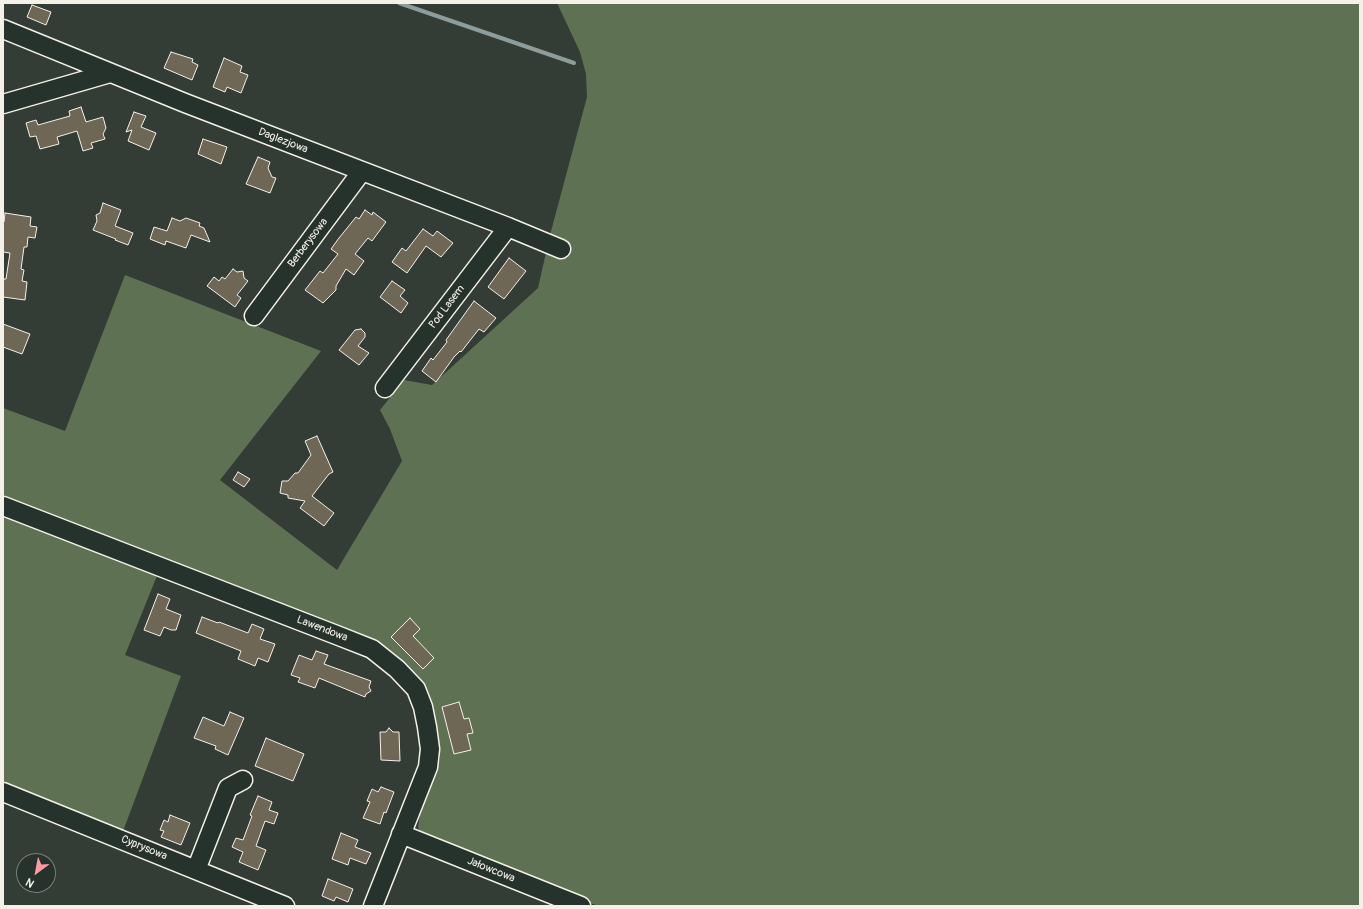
<!DOCTYPE html>
<html>
<head>
<meta charset="utf-8">
<style>
	body { margin:0 }
	#map { position:relative; width:1363px; height:909px; overflow:hidden; background:#343d35; font-family:Pangolin,sans-serif }
	canvas { display:block }
	.frame { position:absolute; inset:0; border:4px solid #f4f1e8; pointer-events:none }
	.north { position:absolute; left:16px; top:853px; width:40px; height:40px; box-sizing:border-box; background:#26332d; border:1px solid #787f78; border-radius:50%; rotate:212deg; font-size:11px; font-weight:700; line-height:16px; text-align:center; color:#f4f1e8 }
	.north::after { content:''; display:block; margin:auto; width:14px; height:18px; background:#ff9aa2; clip-path:polygon(50% 0,100% 100%,50% 72%,0 100%) }
</style>
</head>
<body>
<div id="map">
<canvas width="1363" height="909"></canvas>
<div class="frame"></div>
<div class="north">N</div>
</div>
<script>
const c = document.querySelector('canvas').getContext('2d');
c.lineJoin = 'round';
function fillPath(path, color) {
  c.fillStyle = color;
  c.fill(path, 'evenodd');
}
function toPath(rows) {
  const path = new Path2D();
  for (const r of rows) {
    path.moveTo(r[0], r[1]);
    for (let i = 2; i < r.length; i += 2) path.lineTo(r[i], r[i + 1]);
  }
  return path;
}
function stroke(path, color, width, dash) {
  c.strokeStyle = color;
  c.lineWidth = width;
  c.lineCap = dash ? 'butt' : 'round';
  c.setLineDash(dash || []);
  c.stroke(path);
}
function write(font, color, halo, rows, align = 'center') {
  c.font = font + ' Pangolin,sans-serif';
  c.lineWidth = 3.5;
  c.setLineDash([]);
  c.textBaseline = 'middle';
  c.strokeStyle = halo;
  c.fillStyle = color;
  for (const [text, x, y, turn = 0] of rows) {
    c.save();
    c.translate(x, y);
    c.rotate((+turn || 0) * Math.PI / 180);
    c.textAlign = isNaN(turn) ? turn : align;
    if (halo) c.strokeText(text, 0, 0);
    c.fillText(text, 0, 0);
    c.restore();
  }
}
const green = toPath([
	[557,3,1360,3,1360,906,598,906,421,834,418,827,420,815,440,759,433,720,395,656,163,561,125,655,181,676,122,834,3,786,3,408,65,431,125,275,321,351,220,480,337,570,402,461,390,429,380,410,404,380,432,385,538,288,550,235,587,97,586,74,580,52]
]);
const stream = toPath([
	[399,3,574,63]
]);
const building = toPath([
	[32,5,51,12,46,25,27,17,32,5],
	[171,52,193,59,192,62,198,65,192,80,164,68,171,52],
	[224,58,242,66,240,72,248,75,241,93,227,87,225,92,213,87,224,58],
	[81,107,86,122,103,117,106,128,103,134,105,139,91,143,93,148,83,151,77,131,57,137,59,144,40,149,36,136,30,137,26,123,36,120,38,125,70,116,69,111,81,107],
	[134,112,146,116,141,127,156,133,149,150,128,141,132,130,126,132,134,112],
	[203,139,227,147,221,164,198,154,203,139],
	[258,157,270,162,268,168,272,177,276,178,270,193,246,184,258,157],
	[103,203,121,210,115,226,133,233,128,245,115,240,116,239,93,230,97,221,96,215,100,213,103,203],
	[365,210,372,215,373,212,386,222,372,241,368,238,355,254,364,261,354,275,346,269,336,286,336,290,323,303,305,290,320,271,323,273,338,254,331,249,339,238,356,217,359,219,365,210],
	[5,213,31,217,30,226,37,227,35,238,28,237,27,247,24,247,21,269,24,270,22,281,27,282,25,300,3,297,3,279,6,279,10,253,3,252,3,222,4,222,5,213],
	[172,218,180,221,186,218,200,223,199,226,204,228,210,242,191,235,186,248,166,241,165,245,150,239,154,227,167,231,172,218],
	[423,229,433,236,437,231,453,243,441,257,426,246,407,273,392,262,402,248,406,251,423,229],
	[509,258,526,271,504,299,488,287,509,258],
	[233,269,237,272,243,271,244,278,248,281,237,295,241,298,235,307,207,286,214,277,219,281,222,277,225,279,233,269],
	[392,281,405,290,400,296,408,303,401,313,380,297,392,281],
	[474,301,496,318,484,332,479,329,461,352,460,351,454,357,436,382,422,371,431,358,433,360,447,342,446,340,474,301],
	[3,324,30,334,22,354,3,347,3,324],
	[361,329,365,333,365,337,358,346,369,353,359,365,339,350,355,330,361,329],
	[317,436,333,472,329,474,312,496,334,513,324,526,300,508,305,501,288,498,288,495,280,493,282,481,288,481,295,473,298,473,311,455,305,441,317,436],
	[238,472,250,479,244,487,233,480,238,472],
	[158,594,170,599,166,609,181,615,176,630,171,630,164,627,160,636,144,630,158,594],
	[202,617,218,623,219,622,248,633,252,624,264,629,260,639,275,644,268,662,258,658,255,666,238,659,241,651,196,633,202,617],
	[410,618,420,629,413,636,434,658,423,669,391,637,410,618],
	[316,651,328,655,324,664,371,681,369,687,371,691,366,694,365,697,319,678,315,688,298,682,300,678,291,675,299,655,312,660,316,651],
	[459,702,464,719,469,718,473,733,467,734,471,750,454,754,442,707,459,702],
	[230,712,244,718,228,755,215,749,216,746,194,738,203,717,224,726,230,712],
	[389,728,393,732,399,732,400,761,381,760,380,732,386,732,389,728],
	[266,738,304,754,293,781,255,766,266,738],
	[381,787,394,792,386,813,384,812,380,824,363,818,370,802,367,801,372,789,378,792,381,787],
	[258,796,272,802,269,810,278,813,274,824,265,821,256,846,266,850,258,870,239,862,243,852,232,847,236,838,243,840,252,816,250,815,258,796],
	[170,815,190,823,181,845,161,837,164,831,160,830,164,820,168,822,170,815],
	[341,833,358,840,355,847,371,853,366,864,350,858,348,865,332,859,341,833],
	[328,879,353,889,348,902,336,897,334,901,322,896,328,879]
]);
const minor = toPath([
	[3,29,185,103,508,227,561,249],
	[3,104,110,73],
	[254,316,362,171],
	[385,388,508,227],
	[3,506,339,636,372,649,397,669,416,689,423,707,427,727,430,749,428,767,373,906],
	[3,792,285,906],
	[401,834,581,906],
	[196,870,228,788,243,780]
]);
const streetNames = [
	["Daglezjowa",283,141,21],
	["Berberysowa",308,243,-53],
	["Pod Lasem",447,307,-53],
	["Lawendowa",322,629,21],
	["Cyprysowa",144,848,22],
	["Jałowcowa",491,870,22]
];
fillPath(green, '#5f7153');
stroke(stream, '#8c9d9e', 4);
fillPath(building, '#6e6756');
stroke(building, '#f4f1e8', 1);
stroke(minor, '#f4f1e8', 21);
stroke(minor, '#26332d', 18);
write('11px', '#f4f1e8', '#26332d', streetNames);
</script>
</body>
</html>
